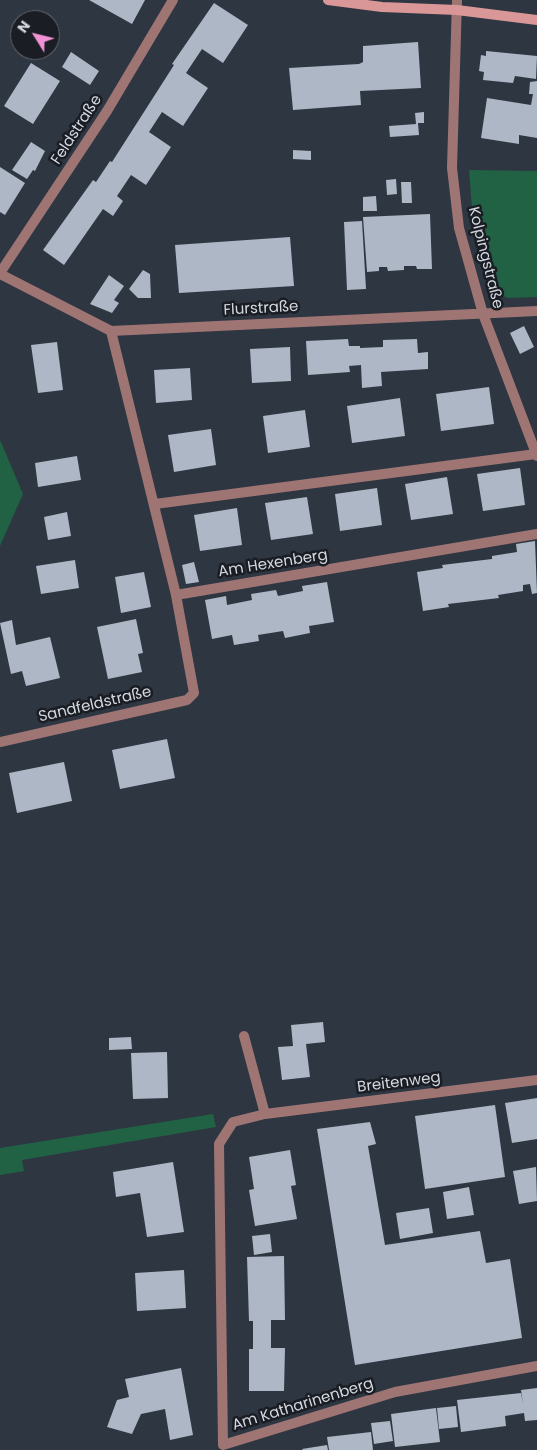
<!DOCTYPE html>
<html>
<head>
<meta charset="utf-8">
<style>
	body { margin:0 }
	#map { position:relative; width:537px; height:1450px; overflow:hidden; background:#2e3642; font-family:Poppins,sans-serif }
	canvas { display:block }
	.north { position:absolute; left:10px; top:10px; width:50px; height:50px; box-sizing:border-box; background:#1a1d23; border:1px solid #64686f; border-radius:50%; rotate:306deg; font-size:14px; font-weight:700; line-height:20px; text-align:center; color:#d3d8e0 }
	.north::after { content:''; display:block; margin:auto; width:18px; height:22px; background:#f391d5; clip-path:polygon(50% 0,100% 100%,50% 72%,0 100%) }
</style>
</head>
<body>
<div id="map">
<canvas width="537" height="1450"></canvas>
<div class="north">N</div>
</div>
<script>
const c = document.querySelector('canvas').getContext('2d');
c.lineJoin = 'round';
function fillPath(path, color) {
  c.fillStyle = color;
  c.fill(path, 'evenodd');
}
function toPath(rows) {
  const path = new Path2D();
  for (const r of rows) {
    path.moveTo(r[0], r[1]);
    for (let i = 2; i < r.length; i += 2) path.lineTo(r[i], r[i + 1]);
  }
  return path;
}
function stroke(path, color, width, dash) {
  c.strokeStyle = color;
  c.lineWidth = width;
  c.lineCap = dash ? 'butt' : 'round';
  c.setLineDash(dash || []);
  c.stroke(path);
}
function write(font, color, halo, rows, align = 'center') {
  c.font = font + ' Poppins,sans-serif';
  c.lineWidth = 5;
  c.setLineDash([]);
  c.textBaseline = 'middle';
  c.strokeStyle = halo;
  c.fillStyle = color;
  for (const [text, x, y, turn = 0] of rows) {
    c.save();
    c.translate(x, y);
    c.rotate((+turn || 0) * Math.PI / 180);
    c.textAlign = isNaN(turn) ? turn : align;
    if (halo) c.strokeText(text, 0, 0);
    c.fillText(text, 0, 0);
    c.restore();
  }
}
const green = toPath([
	[469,170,537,171,537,297,507,298,489,287,473,221],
	[0,440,23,494,0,546],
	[213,1114,216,1127,22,1160,24,1171,0,1175,0,1148]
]);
const building = toPath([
	[89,0,145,0,132,24],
	[214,3,248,25,223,63,202,49,186,73,208,88,183,126,162,112,149,132,171,147,146,185,131,175,117,196,123,201,113,216,103,209,64,265,43,250,93,180,96,182,110,161,112,162,174,65,172,64],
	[418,42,421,88,360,91,361,105,293,110,289,68,359,64,363,62,363,46],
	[486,51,537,56,536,79,515,76,513,83,483,80,484,72,479,71,481,55,486,56],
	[71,52,99,71,90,85,62,67],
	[31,63,60,81,33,124,4,106],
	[537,81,537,138,519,135,519,144,481,138,487,98,531,105,533,94,529,94,530,82],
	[424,112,424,123,418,123,419,135,390,137,389,126,416,124,415,113],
	[31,142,45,151,35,171,33,170,27,179,12,170],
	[293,150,311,151,311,160,293,159],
	[0,167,25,183,5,215,0,212],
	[396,179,397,194,387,195,386,180],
	[401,182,411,182,412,203,402,203],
	[376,196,377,211,363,211,363,197],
	[430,214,432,269,417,269,416,266,404,266,404,270,388,271,387,267,379,267,379,271,367,272,363,217],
	[362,221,366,289,347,290,344,222],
	[290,237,294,286,179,293,175,245],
	[143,270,150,274,151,298,138,298,129,289],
	[109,275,124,286,114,300,119,303,112,313,90,304],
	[524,326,534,347,520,354,510,333],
	[348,339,349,346,360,346,360,348,383,347,383,340,417,339,418,353,428,352,428,369,381,372,382,386,362,388,361,365,349,366,350,372,308,375,306,341],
	[57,342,63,390,38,393,31,345],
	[290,347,291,381,252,383,250,349],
	[190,368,192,400,156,403,154,370],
	[489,387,494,424,441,431,436,394],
	[400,398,405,436,352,443,347,406],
	[305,410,310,447,268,453,263,416],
	[211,429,216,465,174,472,168,435],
	[77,456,81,480,38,487,35,463],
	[520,468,525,505,483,511,477,474],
	[447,477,453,514,411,520,405,484],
	[377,488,382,525,340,531,335,494],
	[307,497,313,534,271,540,265,503],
	[237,508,242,545,200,551,194,515],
	[67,512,71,536,48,540,44,517],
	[535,541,537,593,532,594,530,584,523,585,523,591,498,595,499,598,448,604,449,607,423,611,417,572,443,568,442,565,492,559,492,556,517,552,516,544],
	[75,560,79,588,41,594,36,566],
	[194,562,199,582,186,584,182,565],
	[144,572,151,607,121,613,115,577],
	[327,582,334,622,309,626,310,633,285,638,283,631,258,635,259,641,234,645,232,635,212,639,205,600,226,596,227,605,252,600,251,594,276,590,278,596,303,591,302,586],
	[136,619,143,653,138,654,142,672,108,679,97,627],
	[12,620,16,645,50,637,60,678,26,686,22,671,11,674,0,623],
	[167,739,175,778,120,789,112,750],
	[64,762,72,801,17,813,9,773],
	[323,1022,325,1042,306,1044,310,1077,282,1080,278,1047,293,1046,291,1025],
	[131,1037,132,1049,109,1050,109,1038],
	[167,1052,168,1098,133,1099,131,1053],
	[537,1098,537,1139,512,1143,505,1103],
	[495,1105,505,1177,425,1189,415,1116],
	[370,1122,376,1144,368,1146,385,1245,480,1231,486,1263,510,1259,522,1338,355,1365,317,1129],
	[290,1150,296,1185,291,1186,297,1219,255,1226,249,1190,254,1189,249,1157],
	[173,1162,184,1232,147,1237,140,1193,116,1197,113,1172],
	[536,1167,537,1201,519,1204,513,1171],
	[469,1187,474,1215,447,1219,443,1192],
	[429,1208,433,1233,400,1239,396,1213],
	[270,1234,272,1252,254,1255,252,1236],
	[284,1256,285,1320,271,1320,271,1348,285,1348,284,1391,249,1391,249,1349,253,1349,253,1321,249,1321,247,1257],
	[184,1270,186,1308,137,1311,135,1273],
	[181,1368,193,1435,170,1440,165,1409,141,1414,132,1434,107,1427,117,1400,129,1397,125,1379],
	[537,1388,537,1420,525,1421,524,1413,505,1416,506,1426,461,1432,457,1400,521,1393,523,1404,521,1390],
	[456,1406,458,1427,439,1429,437,1408],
	[436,1408,440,1442,395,1447,391,1414],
	[390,1421,393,1441,374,1444,371,1423],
	[371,1432,373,1450,329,1450,327,1437],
	[327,1445,328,1450,303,1450,302,1449]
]);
const street = toPath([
	[457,0,452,168,459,228,483,314,537,456],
	[0,273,107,111,173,0],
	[0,274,111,331,537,311],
	[155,504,536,454],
	[176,595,537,534],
	[0,742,187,700,194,693,176,595,111,331],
	[244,1036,265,1114],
	[537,1080,265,1114,233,1122,219,1144,223,1445,395,1392,537,1366]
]);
const secondary = toPath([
	[328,0,382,7,457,10,537,20]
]);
const streetNames = [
	["Feldstraße",77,130,-57],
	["Kolpingstraße",485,258,76],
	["Flurstraße",261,309,-3],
	["Am Hexenberg",273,564,-9],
	["Sandfeldstraße",95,705,-13],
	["Breitenweg",399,1083,-7],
	["Am Katharinenberg",303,1405,-17]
];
fillPath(green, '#206243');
fillPath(building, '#adb7c6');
stroke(street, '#9f7574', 10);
stroke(secondary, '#d99897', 10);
write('15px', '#d3d8e0', '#1a1d23', streetNames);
</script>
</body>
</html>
